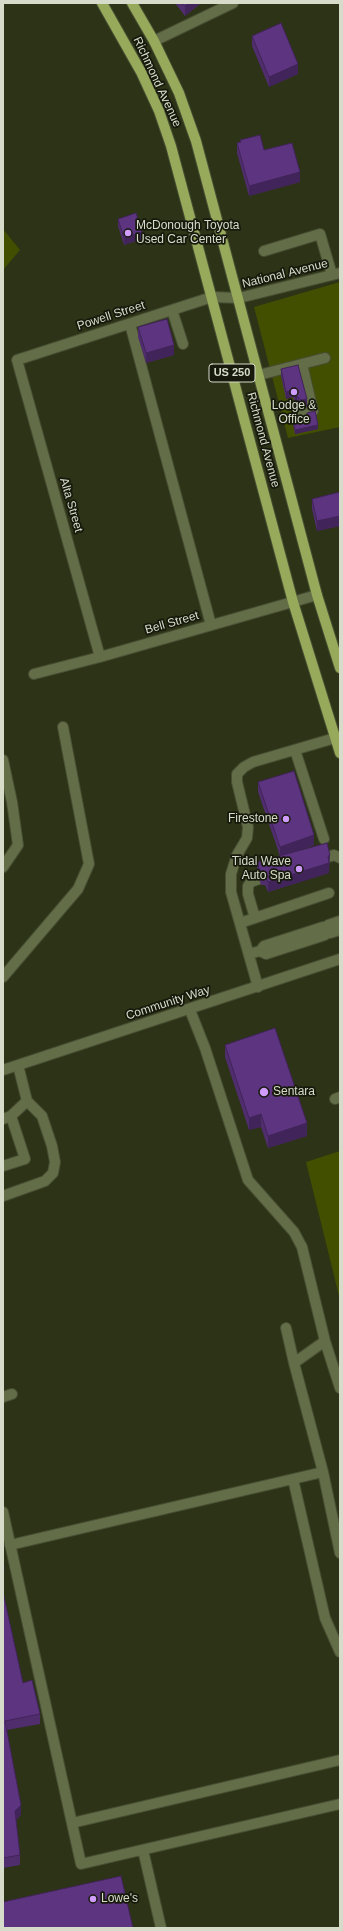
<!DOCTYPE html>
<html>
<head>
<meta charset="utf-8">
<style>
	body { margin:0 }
	#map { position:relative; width:343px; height:1931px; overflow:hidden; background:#2c3316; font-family:Helvetica,sans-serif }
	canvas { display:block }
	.frame { position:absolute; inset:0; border:4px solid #d7dcca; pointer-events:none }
</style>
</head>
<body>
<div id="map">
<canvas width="343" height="1931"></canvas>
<div class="frame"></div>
</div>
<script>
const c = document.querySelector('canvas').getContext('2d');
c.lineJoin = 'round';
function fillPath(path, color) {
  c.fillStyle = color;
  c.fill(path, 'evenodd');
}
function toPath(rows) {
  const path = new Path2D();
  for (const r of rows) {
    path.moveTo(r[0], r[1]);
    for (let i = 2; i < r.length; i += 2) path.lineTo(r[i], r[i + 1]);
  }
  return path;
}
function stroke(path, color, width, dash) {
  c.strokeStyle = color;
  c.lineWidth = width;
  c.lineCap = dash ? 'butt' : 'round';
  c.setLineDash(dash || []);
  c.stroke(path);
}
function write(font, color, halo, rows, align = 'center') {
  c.font = font + ' Helvetica,sans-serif';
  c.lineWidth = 3.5;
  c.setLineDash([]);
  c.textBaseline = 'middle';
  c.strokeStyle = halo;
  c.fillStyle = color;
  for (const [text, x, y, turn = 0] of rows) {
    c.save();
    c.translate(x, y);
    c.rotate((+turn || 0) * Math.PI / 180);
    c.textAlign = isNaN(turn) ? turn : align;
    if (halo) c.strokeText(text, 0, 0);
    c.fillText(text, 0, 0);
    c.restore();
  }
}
const green = toPath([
	[3,229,20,250,3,270],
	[340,282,340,427,288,438,254,307],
	[340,1151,340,1300,306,1162]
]);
const minor = toPath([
	[154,41,233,3],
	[264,251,320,234,332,275],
	[172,310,183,344],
	[130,324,211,625],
	[259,375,325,358],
	[301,414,313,411,302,364],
	[100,657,17,360,212,297,239,298,340,273],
	[34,674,100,657,317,595],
	[295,750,324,839],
	[3,760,12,802,18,845,3,867],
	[328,857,334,855,340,858],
	[255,918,248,894,248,886,251,882,259,879],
	[240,923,329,893],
	[328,925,340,921],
	[330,933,340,930],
	[260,951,264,946,323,927],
	[249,954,260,951,266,954,325,935],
	[3,977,78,889,89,864,63,727],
	[258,987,231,892,231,874,237,855,247,838,248,827,237,782,237,774,244,767,253,762,335,738],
	[190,1010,205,1048,248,1180,294,1232,302,1247,325,1341,340,1388],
	[3,1070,340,959],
	[335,1099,340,1097],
	[3,1119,11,1116,27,1101,18,1065],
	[3,1166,25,1159,11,1116],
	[3,1196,45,1181,53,1173,55,1162,52,1146,42,1116,27,1101],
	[286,1328,294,1363,323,1472,340,1553],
	[294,1363,325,1341],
	[3,1397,12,1394],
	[293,1479,325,1618,340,1652],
	[3,1512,81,1864,340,1804],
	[10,1545,323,1472],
	[72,1823,340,1760],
	[143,1850,161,1928]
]);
const major = toPath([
	[102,3,141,72,159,111,171,146,293,602,340,753],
	[132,3,154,41,179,93,196,141,292,501,317,595,340,668]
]);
const wall = toPath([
	[175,3,201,3,185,16],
	[252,36,298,74,269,87,252,46],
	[240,140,264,150,300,182,249,196,237,153,237,143,240,142],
	[118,219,142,239,124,245,118,226],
	[138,327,174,355,146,363,138,337],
	[281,369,307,406,301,408,297,403,295,403,293,397,286,399,281,376],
	[307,413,318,429,295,434,293,424,293,421,307,418],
	[340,492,340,526,317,531,312,509,312,499],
	[258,782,314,845,289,854,330,865,329,865,329,873,268,892,265,885,261,885,257,872,257,862,280,856,258,792],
	[225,1045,307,1136,268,1148,261,1127,249,1130,225,1057],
	[3,1592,23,1683,40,1714,40,1724,7,1730,21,1815,16,1820,20,1855,20,1865,3,1868]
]);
const shadedWall = toPath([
	[188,3,201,3,185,16,185,6],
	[298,64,298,74,269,87,269,77],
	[300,172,300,182,249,196,249,186],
	[142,232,142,239,124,245,124,238],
	[174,345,174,355,146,363,146,353],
	[293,390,293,397,286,399,286,392],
	[295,396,297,396,297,403,295,403],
	[307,399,307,406,301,408,301,400],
	[318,425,318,429,295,434,295,430],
	[340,516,340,526,317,531,317,521],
	[314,835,314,845,280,857,280,847],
	[330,855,329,873,268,892,268,882],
	[261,1114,261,1127,249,1130,249,1118],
	[307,1123,307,1136,268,1148,268,1136],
	[4,1569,4,1579,3,1587,3,1577],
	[21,1805,21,1815,15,1821,15,1811]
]);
const building = toPath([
	[182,3,188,3,185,6,182,3],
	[281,23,298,64,269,77,252,36,281,23],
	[260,135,264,150,292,143,300,172,249,186,237,143,241,142,240,140,260,135],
	[136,213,142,232,124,238,118,219,136,213],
	[167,319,174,345,146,353,138,327,167,319],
	[298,365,307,399,301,400,297,396,295,396,293,390,286,392,281,369,298,365],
	[315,411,318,425,295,430,293,421,308,418,307,413,315,411],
	[340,492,340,516,317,521,312,499,340,492],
	[294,771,314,835,280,847,258,782,294,771],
	[327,843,330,855,328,856,329,863,268,882,265,875,261,875,257,862,327,843],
	[275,1028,307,1123,268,1136,261,1114,249,1118,225,1045,275,1028],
	[3,1559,4,1569,3,1577,3,1559],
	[3,1592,23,1683,32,1680,40,1714,5,1721,21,1805,15,1811,20,1855,3,1858,3,1592],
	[121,1876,133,1928,3,1928,3,1902,121,1876]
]);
const markers = [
	[128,233,4,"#d09dff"],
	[294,392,4,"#d09dff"],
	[286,819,4,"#d09dff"],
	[299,869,4,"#d09dff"],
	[264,1092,5,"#d09dff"],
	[93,1899,4,"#d09dff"]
];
const shields = [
	[232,373,46]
];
const shieldNames = [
	["US 250",232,373]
];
const streetNames = [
	["Richmond Avenue",157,82,65],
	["National Avenue",285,274,-14],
	["Powell Street",111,316,-18],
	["Richmond Avenue",263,440,75],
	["Alta Street",71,505,74],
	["Bell Street",172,623,-16],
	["Community Way",168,1003,-18]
];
const poiNames = [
	["McDonough Toyota",136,226],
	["Used Car Center",136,240],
	["Lodge &",294,406,"center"],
	["Office",294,420,"center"],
	["Firestone",278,819,"right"],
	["Tidal Wave",291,862,"right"],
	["Auto Spa",291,876,"right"],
	["Sentara",273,1092],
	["Lowe's",101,1899]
];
fillPath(green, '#424f00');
stroke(minor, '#474e33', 12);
stroke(major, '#474e33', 12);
stroke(minor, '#636d48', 10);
stroke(major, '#97a95a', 10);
fillPath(wall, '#502d6d');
fillPath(shadedWall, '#412459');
fillPath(building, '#5d347f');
stroke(building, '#412459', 1);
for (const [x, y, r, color] of markers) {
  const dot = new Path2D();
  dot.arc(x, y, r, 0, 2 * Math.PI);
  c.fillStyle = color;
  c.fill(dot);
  stroke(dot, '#16190c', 1.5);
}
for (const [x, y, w] of shields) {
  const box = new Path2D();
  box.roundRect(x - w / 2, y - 9, w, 18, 3);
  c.fillStyle = '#16190c';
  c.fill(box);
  stroke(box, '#d7dcca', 1);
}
write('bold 11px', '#d7dcca', null, shieldNames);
write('12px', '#d7dcca', '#16190c', streetNames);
write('12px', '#d7dcca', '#16190c', poiNames, 'left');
</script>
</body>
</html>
